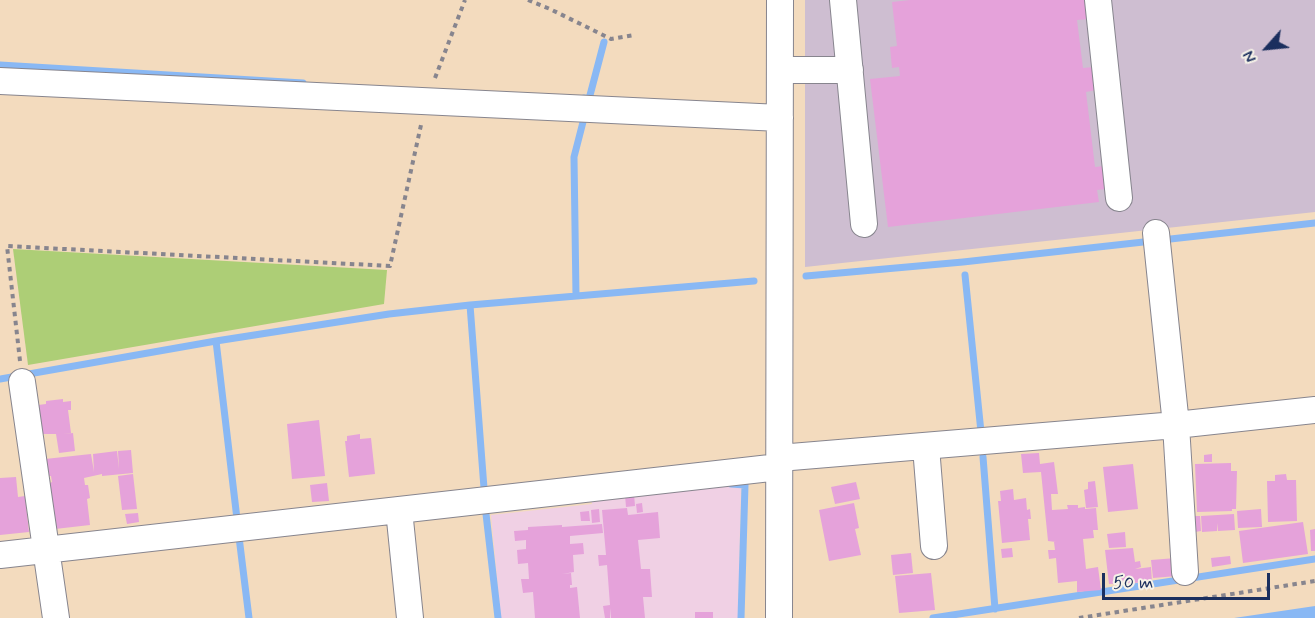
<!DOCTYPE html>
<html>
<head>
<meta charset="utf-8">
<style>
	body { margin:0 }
	#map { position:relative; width:1315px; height:618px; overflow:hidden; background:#f3dbbe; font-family:Mynerve,sans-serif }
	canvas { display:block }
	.north { position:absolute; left:1237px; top:18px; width:60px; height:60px; -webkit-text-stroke:4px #f7f3e8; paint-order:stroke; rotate:243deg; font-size:16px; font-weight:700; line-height:24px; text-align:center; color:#1b2f5e }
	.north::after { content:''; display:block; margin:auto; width:21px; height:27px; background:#1b2f5e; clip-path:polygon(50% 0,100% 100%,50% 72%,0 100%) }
	.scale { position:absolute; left:1102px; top:573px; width:168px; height:27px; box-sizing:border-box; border:3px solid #1b2f5e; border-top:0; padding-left:8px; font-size:18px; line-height:21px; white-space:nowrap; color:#1b2f5e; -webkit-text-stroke:4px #f7f3e8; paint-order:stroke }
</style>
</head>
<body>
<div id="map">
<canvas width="1315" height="618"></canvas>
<div class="north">N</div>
<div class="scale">50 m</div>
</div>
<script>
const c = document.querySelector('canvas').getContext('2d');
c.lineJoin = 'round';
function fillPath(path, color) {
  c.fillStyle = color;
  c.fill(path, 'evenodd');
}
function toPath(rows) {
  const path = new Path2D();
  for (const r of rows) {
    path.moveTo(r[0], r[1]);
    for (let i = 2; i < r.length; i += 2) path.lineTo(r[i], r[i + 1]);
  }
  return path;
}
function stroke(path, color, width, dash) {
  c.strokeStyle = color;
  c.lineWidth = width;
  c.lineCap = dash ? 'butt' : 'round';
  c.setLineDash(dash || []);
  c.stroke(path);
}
const built = toPath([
	[684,485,741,486,738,618,501,618,491,515,592,504,591,495]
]);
const industrial = toPath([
	[805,0,1315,0,1315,212,805,267]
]);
const green = toPath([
	[13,249,387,270,384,304,28,365]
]);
const water = toPath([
	[1315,606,1315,618,1234,618]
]);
const stream = toPath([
	[0,65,303,83],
	[584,98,589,99,604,42],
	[965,275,981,432],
	[806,276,963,262,1315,223],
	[576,296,574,157,583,122],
	[470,305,484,488],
	[216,341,237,519],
	[0,379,216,341,389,314,470,305,754,281],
	[983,457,995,609],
	[731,484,745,485,741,618],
	[486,514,498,618],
	[239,537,249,618],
	[933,618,1315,559]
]);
const building = toPath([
	[910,0,1086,0,1089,19,1077,20,1083,68,1093,67,1096,90,1086,92,1095,167,1104,166,1106,189,1097,190,1099,202,888,227,870,79,900,76,899,67,892,68,890,47,897,46,892,2],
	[63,399,63,402,71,401,71,410,68,410,71,433,63,434,73,433,75,451,59,453,56,434,40,434,38,405,46,404,46,401],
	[319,420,325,476,292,479,287,424],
	[360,434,360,439,371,438,375,474,349,477,345,441,347,441,347,436],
	[131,450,133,473,102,476,102,474,84,478,85,485,88,485,90,498,87,499,90,525,55,529,50,483,52,482,51,476,47,476,45,459,91,454,94,472,93,454,117,451,119,469,118,451],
	[1039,453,1040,464,1054,462,1058,494,1051,494,1052,510,1068,509,1067,505,1078,505,1078,508,1085,507,1085,509,1096,508,1098,530,1093,530,1094,538,1083,539,1086,569,1098,567,1101,590,1077,592,1077,581,1058,583,1056,558,1049,559,1048,550,1055,550,1054,542,1056,542,1048,541,1041,472,1023,473,1021,454],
	[1212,454,1212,462,1204,462,1204,455],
	[1231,463,1231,471,1237,471,1236,509,1232,509,1232,511,1197,512,1195,464],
	[1133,464,1138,509,1108,512,1103,467],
	[133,474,137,509,122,510,118,476],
	[1286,474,1287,480,1296,480,1297,521,1268,522,1267,481,1275,481,1275,475],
	[16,477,18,497,25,496,29,532,0,535,0,478],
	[1095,481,1098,507,1086,508,1084,490,1088,489,1088,482],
	[856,482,860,499,835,504,831,487],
	[327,483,329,501,312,502,310,485],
	[1013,489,1014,500,1026,498,1027,510,1030,509,1031,519,1028,519,1030,540,1002,543,998,501,1001,501,1000,491],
	[634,494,635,506,626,507,625,495],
	[642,503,643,512,637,513,636,504],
	[854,503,859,528,855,529,861,555,829,561,819,510],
	[627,508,628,515,658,512,660,538,638,540,641,569,650,569,652,597,643,597,645,618,611,618,610,608,610,618,605,618,603,606,610,605,607,565,599,566,598,555,606,555,602,510],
	[599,509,600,522,592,523,591,510],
	[1261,509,1262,527,1238,528,1237,511],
	[589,511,590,521,581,521,580,512],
	[138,513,139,522,127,524,125,514],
	[1234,514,1235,530,1218,531,1218,523,1217,531,1202,532,1201,516],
	[1194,516,1200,516,1201,531,1195,532],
	[1303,522,1308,554,1243,563,1239,531],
	[602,524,603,533,570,536,570,544,583,543,584,554,573,555,574,572,562,574,571,573,572,585,570,585,570,588,577,587,580,618,535,618,533,592,523,593,521,579,529,579,528,563,518,564,517,550,526,549,526,540,515,541,514,531,528,530,528,527,562,525,562,527],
	[1315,529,1315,551,1311,551,1310,530],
	[1125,532,1126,547,1109,548,1107,534],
	[1012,548,1013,557,1002,558,1001,549],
	[1133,548,1135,562,1140,561,1141,567,1135,569,1151,567,1152,582,1109,584,1105,550],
	[911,553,913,573,893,575,891,555],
	[1230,556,1231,564,1212,567,1211,558],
	[1176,558,1177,576,1153,578,1151,560],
	[931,573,935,610,899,613,895,576],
	[695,612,713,612,713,618,695,618]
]);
const path = toPath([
	[528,0,550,9,611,39,634,35],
	[435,78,465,0],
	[20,361,7,246,390,266,421,125],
	[1079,618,1315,581]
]);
const minor = toPath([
	[843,0,864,224],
	[1098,0,1119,198],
	[780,70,850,70],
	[0,81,780,118],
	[1156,233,1176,425,1185,572],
	[22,382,56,618],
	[926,447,934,546],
	[779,458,1176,425,1315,410],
	[399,510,410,618],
	[0,555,779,467],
	[779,618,780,0]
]);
fillPath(built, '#f0d0e4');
fillPath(industrial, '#cebed1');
fillPath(green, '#adce76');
fillPath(water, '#89b8f4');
stroke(stream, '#89b8f4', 7);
fillPath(building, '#e5a2da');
stroke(minor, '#87858e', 28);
stroke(path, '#87858e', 4, [4.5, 4.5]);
stroke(minor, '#fff', 26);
</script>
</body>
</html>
